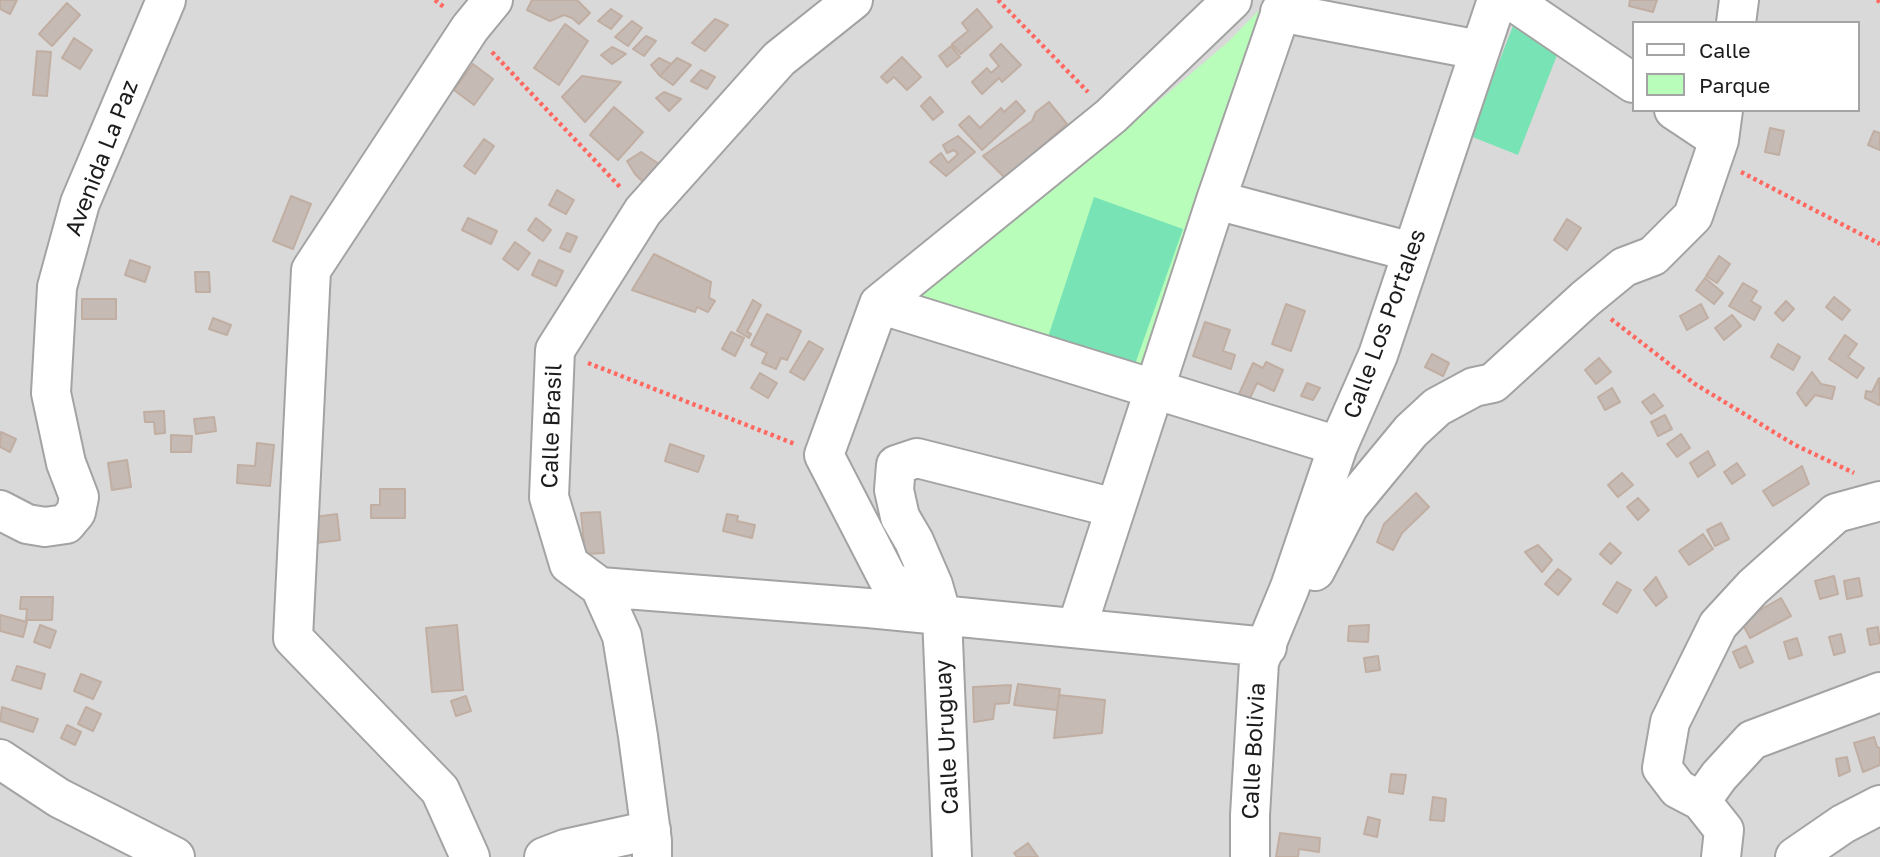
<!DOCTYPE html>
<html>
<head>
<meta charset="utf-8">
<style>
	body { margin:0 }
	#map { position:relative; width:1880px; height:857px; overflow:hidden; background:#eee9e0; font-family:"Golos Text",sans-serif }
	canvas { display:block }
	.legend { position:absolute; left:1632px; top:21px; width:228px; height:91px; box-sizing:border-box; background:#fff; border:2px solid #a4a4a4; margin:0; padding:9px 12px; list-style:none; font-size:21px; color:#1c1c1c }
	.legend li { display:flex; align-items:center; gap:14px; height:35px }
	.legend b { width:35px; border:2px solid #a4a4a4 }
</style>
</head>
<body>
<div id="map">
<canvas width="1880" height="857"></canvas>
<ul class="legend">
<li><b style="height:9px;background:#fff"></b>Calle</li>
<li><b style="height:19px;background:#b9fdbb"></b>Parque</li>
</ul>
</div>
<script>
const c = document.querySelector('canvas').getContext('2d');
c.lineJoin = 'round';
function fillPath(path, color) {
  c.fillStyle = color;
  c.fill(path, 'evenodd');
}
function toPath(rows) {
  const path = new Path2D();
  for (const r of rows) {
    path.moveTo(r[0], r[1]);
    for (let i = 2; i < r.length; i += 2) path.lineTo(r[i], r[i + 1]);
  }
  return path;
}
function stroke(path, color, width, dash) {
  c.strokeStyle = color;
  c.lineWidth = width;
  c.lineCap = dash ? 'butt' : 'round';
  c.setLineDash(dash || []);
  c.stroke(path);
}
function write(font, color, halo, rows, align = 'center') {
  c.font = font + ' "Golos Text",sans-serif';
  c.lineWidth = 7;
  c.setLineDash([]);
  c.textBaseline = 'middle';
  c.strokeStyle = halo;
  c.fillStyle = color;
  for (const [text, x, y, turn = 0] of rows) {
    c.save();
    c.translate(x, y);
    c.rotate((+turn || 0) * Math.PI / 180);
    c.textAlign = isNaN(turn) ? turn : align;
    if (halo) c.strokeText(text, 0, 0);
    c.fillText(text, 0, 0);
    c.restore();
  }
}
const residential = toPath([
	[0,0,1880,0,1880,857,0,857],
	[1633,23,1857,23,1857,110,1633,110]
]);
const park = toPath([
	[1267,2,1142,375,903,299,1074,173,1228,42]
]);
const pitch = toPath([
	[1513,26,1561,45,1518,155,1470,136],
	[1094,197,1183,229,1134,367,1047,340]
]);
const building = toPath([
	[0,0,17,0,10,14,0,9,0,0],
	[532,0,577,0,590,13,579,24,572,18,564,15,550,21,527,10,532,0],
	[1630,0,1657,0,1653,12,1629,6,1630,0],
	[67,3,80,15,52,46,39,34,67,3],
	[611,9,622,16,611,29,598,21,611,9],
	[977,9,992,27,961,54,952,44,968,31,962,23,977,9],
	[715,19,728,25,705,51,692,43,715,19],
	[632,21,642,28,628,46,615,37,632,21],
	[565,24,588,41,559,85,534,68,565,24],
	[646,36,656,41,644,56,633,49,646,36],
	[74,38,92,50,80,69,62,58,74,38],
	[1001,44,1021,65,1002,82,999,78,982,94,972,82,987,68,991,73,999,66,990,55,1001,44],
	[951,46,960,57,947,67,939,56,951,46],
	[612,47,626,54,612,64,601,55,612,47],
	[37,51,51,52,47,96,33,95,37,51],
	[902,57,921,77,907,90,894,77,887,83,881,77,902,57],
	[659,58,671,64,660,76,651,65,659,58],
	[677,58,691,65,673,85,660,76,677,58],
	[473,64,493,79,474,105,454,90,473,64],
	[701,70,715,77,707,89,691,81,701,70],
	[582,76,621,82,585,122,562,97,582,76],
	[664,92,681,99,669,111,656,98,664,92],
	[930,97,943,112,933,120,921,106,930,97],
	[1016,101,1025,111,982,150,959,125,969,116,980,128,1001,108,1004,112,1016,101],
	[1049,102,1067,124,1035,152,1007,180,983,156,1032,121,1036,112,1049,102],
	[614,107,643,132,618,160,590,135,614,107],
	[1770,128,1784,131,1779,155,1765,152,1770,128],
	[1874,131,1880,133,1880,150,1868,145,1874,131],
	[958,136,975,152,946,176,930,162,941,153,948,163,958,154,954,150,947,153,943,145,958,136],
	[484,139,494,146,475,174,464,166,484,139],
	[641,152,659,164,645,184,635,174,627,161,641,152],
	[557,190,574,200,566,214,549,205,557,190],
	[291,196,311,204,293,249,273,241,291,196],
	[468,218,497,231,491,244,462,230,468,218],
	[536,218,551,230,543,241,528,230,536,218],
	[1567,219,1581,228,1567,250,1554,240,1567,219],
	[567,233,577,237,570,252,560,248,567,233],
	[515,242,530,253,518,270,503,259,515,242],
	[654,254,711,282,709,298,715,301,708,312,697,307,695,312,632,290,654,254],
	[1719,256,1730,264,1717,283,1706,276,1719,256],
	[130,260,150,267,145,282,125,275,130,260],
	[539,260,563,271,556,286,532,275,539,260],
	[195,272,209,272,210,292,196,292,195,272],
	[1705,278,1723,293,1714,304,1696,290,1705,278],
	[1743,283,1757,291,1751,301,1761,307,1754,320,1729,306,1743,283],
	[1834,297,1850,310,1842,320,1826,307,1834,297],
	[82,299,116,299,116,319,82,319,82,299],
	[753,300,761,305,747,332,751,334,749,338,737,331,753,300],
	[1786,301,1794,309,1783,321,1775,313,1786,301],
	[1286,304,1305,311,1291,351,1272,344,1286,304],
	[1701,304,1708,318,1687,330,1680,316,1701,304],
	[767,314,801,331,787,360,781,358,776,369,762,363,767,353,751,345,767,314],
	[1732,315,1741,326,1724,340,1715,328,1732,315],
	[213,318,231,325,227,335,209,329,213,318],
	[1205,322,1230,330,1223,351,1235,355,1231,369,1193,356,1205,322],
	[731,332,744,338,735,356,722,349,731,332],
	[1845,335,1857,344,1848,357,1864,368,1857,378,1829,359,1845,335],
	[809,341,823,349,804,380,790,372,809,341],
	[1778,344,1800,357,1793,370,1771,357,1778,344],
	[1432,354,1449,363,1443,376,1425,367,1432,354],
	[1599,358,1611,372,1596,384,1585,370,1599,358],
	[1266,362,1283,370,1274,391,1257,383,1250,398,1239,394,1253,363,1263,368,1266,362],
	[1812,372,1821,384,1835,387,1832,399,1815,395,1806,406,1797,393,1812,372],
	[760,373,777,383,768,398,751,388,760,373],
	[1879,378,1880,404,1879,405,1865,398,1866,391,1872,392,1879,378],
	[1307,383,1320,388,1313,400,1301,396,1307,383],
	[1612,388,1620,402,1605,410,1598,397,1612,388],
	[1654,394,1663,406,1651,414,1642,402,1654,394],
	[164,411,165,433,155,434,154,422,145,422,144,412,164,411],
	[1665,415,1672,429,1658,436,1651,422,1665,415],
	[214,417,216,431,196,434,194,419,214,417],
	[1,432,16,439,10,452,0,447,1,432],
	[1681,434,1690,448,1677,457,1667,444,1681,434],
	[171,435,192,436,191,452,171,452,171,435],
	[257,443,274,445,270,486,237,483,238,465,255,466,257,443],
	[670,444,704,456,698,472,665,461,670,444],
	[1708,451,1715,465,1698,477,1690,463,1708,451],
	[127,460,131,487,112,490,108,463,127,460],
	[1737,463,1745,475,1732,484,1724,472,1737,463],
	[1802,466,1809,484,1773,506,1763,491,1802,466],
	[1622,473,1633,485,1618,497,1608,485,1622,473],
	[380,489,405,489,405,518,371,518,371,505,380,505,380,489],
	[1416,493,1429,507,1402,533,1393,550,1377,542,1384,524,1416,493],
	[1638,498,1649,510,1638,520,1627,507,1638,498],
	[600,512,604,553,585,554,581,513,600,512],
	[337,514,340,540,316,543,314,517,337,514],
	[727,514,738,516,737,521,755,525,752,538,723,531,727,514],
	[1721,523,1729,539,1715,546,1707,530,1721,523],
	[1703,534,1713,549,1689,565,1679,551,1703,534],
	[1610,543,1621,553,1611,564,1600,554,1610,543],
	[1538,545,1552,560,1542,572,1525,552,1538,545],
	[1558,569,1571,579,1558,595,1545,584,1558,569],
	[1834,576,1838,594,1820,599,1815,581,1834,576],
	[1656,577,1667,597,1656,606,1644,590,1656,577],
	[1859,578,1862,596,1847,599,1844,581,1859,578],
	[1617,582,1631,590,1617,613,1603,604,1617,582],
	[21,597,53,597,52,620,26,620,27,609,20,609,21,597],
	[1781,598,1791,616,1750,638,1741,621,1781,598],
	[0,615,27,622,23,637,0,631,0,615],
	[40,625,56,631,50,648,34,642,40,625],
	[457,625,463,690,432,692,426,628,457,625],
	[1369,625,1368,642,1348,641,1349,626,1369,625],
	[1878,627,1880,643,1870,645,1867,629,1878,627],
	[1841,634,1845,652,1834,655,1829,637,1841,634],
	[1797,638,1802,655,1789,659,1784,642,1797,638],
	[1746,646,1753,662,1740,668,1733,652,1746,646],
	[1378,656,1380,670,1366,672,1364,658,1378,656],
	[17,666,45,674,41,689,12,680,17,666],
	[81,674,101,682,93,699,74,691,81,674],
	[1018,684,1060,689,1057,710,1014,705,1018,684],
	[1011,685,1009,703,995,704,993,719,974,722,973,687,1011,685],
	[1059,695,1105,700,1102,733,1054,738,1059,695],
	[466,696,471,711,456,716,451,701,466,696],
	[2,707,38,719,33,732,0,721,2,707],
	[86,707,101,714,93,731,78,724,86,707],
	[67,725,81,732,75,745,61,738,67,725],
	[1874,737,1877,747,1880,748,1880,765,1863,772,1854,743,1874,737],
	[1847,757,1850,771,1839,776,1836,759,1847,757],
	[1391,774,1406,775,1403,794,1389,792,1391,774],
	[1433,797,1446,799,1444,821,1430,820,1433,797],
	[1368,817,1380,820,1377,837,1364,834,1368,817],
	[1280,833,1320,838,1319,852,1299,849,1298,857,1276,857,1280,833],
	[1028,843,1038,857,1017,857,1014,853,1028,843]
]);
const path = toPath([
	[435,0,445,8],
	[998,0,1088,92],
	[1877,0,1880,2],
	[492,52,621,188],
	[1741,172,1880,244],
	[1611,319,1695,384,1795,445,1854,473],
	[588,363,795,444]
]);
const minor = toPath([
	[1511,0,1633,83],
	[1280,12,1479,50],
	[1736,23,1739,0],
	[1674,110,1719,140],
	[1216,200,1412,252],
	[879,304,1338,446],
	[0,510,27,524,45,527,66,524,76,512,79,497,66,463,51,393,57,287,80,203,166,0],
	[1315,571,1349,506,1411,431,1437,407,1474,387,1493,383,1585,299,1624,267,1653,256,1693,216,1719,140,1723,110],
	[600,587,868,608,1267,647],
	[942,616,888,579,824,455,879,304,1111,116,1232,0],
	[1077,627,1216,200,1285,0],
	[0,759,59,798,175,857],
	[1701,801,1719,776,1752,740,1880,692],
	[470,857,440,790,293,638,311,270,470,28,493,0],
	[544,857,565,849,651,830],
	[652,857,652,841,638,736,622,636,600,587,569,564,549,497,555,350,643,211,779,59,853,0],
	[952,857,942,616,933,585,914,541,900,517,894,490,896,465,917,458,1115,508],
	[1250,857,1250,815,1259,662,1290,587,1338,446,1378,355,1497,0],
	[1721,857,1724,830,1701,801,1678,789,1662,768,1670,722,1718,625,1753,587,1836,513,1880,501],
	[1795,857,1843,824,1880,805]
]);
const streetNames = [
	["Avenida La Paz",102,158,-69],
	["Calle Los Portales",1385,324,-70],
	["Calle Brasil",552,426,-88],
	["Calle Uruguay",947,737,-93],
	["Calle Bolivia",1254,751,-87]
];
fillPath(residential, '#dad9d9');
fillPath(park, '#b9fdbb');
fillPath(pitch, '#78e3b4');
fillPath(building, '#c6bab4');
stroke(building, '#c1aea2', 2);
stroke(minor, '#a3a3a3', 42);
stroke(path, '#ff6961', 4.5, [3.5, 3.5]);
stroke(minor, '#fff', 38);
write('23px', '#1c1c1c', '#fff', streetNames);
</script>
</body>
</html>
